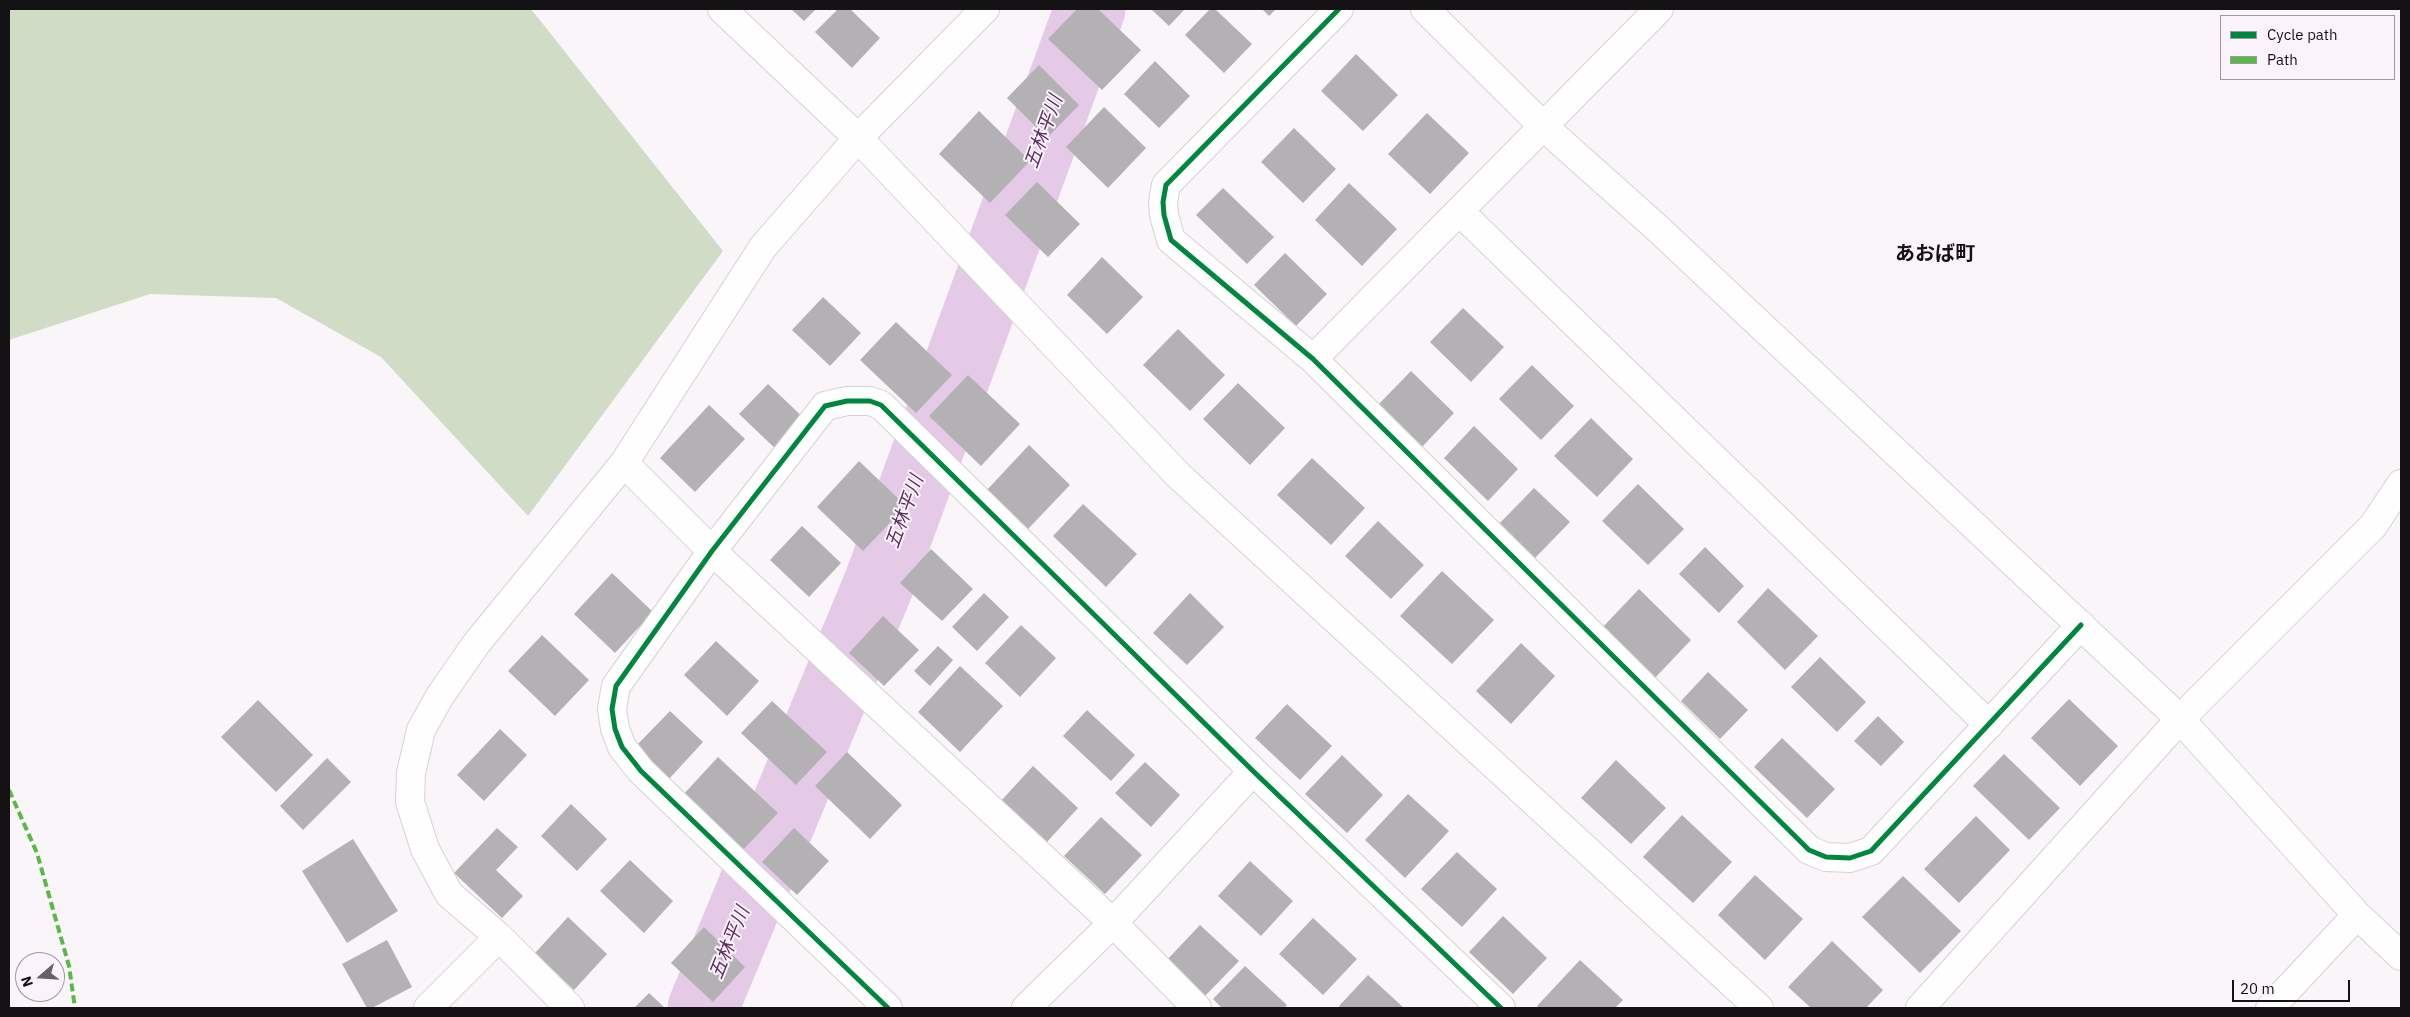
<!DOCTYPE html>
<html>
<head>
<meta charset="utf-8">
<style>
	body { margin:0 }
	#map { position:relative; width:2410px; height:1017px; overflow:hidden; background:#f9f5f9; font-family:"IBM Plex Sans",sans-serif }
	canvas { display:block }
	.frame { position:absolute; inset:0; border:10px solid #151215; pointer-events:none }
	.legend { position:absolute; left:2220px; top:15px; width:175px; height:65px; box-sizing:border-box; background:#fbf3fb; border:1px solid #9f999f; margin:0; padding:6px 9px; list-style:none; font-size:15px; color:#151215 }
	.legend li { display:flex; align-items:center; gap:10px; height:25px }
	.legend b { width:25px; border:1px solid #9f999f }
	.north { position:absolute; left:15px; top:952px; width:50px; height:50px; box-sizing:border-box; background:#fbf3fb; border:1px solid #9f999f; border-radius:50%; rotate:251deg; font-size:14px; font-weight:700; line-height:20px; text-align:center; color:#151215 }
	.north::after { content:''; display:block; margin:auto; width:18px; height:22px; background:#656165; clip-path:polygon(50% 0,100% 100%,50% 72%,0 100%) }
	.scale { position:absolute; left:2232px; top:980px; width:118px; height:22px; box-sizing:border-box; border:2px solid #151215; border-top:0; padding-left:6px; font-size:15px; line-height:18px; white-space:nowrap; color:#151215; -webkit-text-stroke:4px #fbf3fb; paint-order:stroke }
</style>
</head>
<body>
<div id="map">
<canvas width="2410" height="1017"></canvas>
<div class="frame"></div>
<ul class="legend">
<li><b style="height:6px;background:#00873e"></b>Cycle path</li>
<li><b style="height:6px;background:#58b947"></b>Path</li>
</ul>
<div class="north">N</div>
<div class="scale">20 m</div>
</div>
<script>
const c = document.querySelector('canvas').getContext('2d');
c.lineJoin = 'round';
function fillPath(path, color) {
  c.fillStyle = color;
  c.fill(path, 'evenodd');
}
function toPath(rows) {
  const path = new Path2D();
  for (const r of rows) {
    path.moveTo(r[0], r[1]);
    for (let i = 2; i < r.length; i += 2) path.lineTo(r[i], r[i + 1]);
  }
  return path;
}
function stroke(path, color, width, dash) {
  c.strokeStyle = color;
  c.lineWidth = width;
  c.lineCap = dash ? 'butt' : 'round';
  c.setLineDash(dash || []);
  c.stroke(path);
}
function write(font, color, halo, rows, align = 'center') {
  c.font = font + ' "IBM Plex Sans","Noto Sans JP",sans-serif';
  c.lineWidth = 4;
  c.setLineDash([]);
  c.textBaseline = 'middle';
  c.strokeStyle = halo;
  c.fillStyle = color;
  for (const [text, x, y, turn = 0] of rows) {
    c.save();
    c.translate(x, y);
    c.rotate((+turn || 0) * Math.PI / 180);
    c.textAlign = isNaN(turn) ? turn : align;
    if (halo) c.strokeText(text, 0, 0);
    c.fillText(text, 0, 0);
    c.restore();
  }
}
const forest = toPath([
	[9,9,531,9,723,251,528,516,381,357,276,298,150,294,9,340]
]);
const river = toPath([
	[703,1008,880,581,1090,9]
]);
const building = toPath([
	[791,9,816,9,804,21],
	[838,9,850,9,880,38,852,68,815,32],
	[1077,9,1098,9,1141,50,1102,90,1048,39],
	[1151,9,1185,9,1169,26],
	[1210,9,1215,9,1252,44,1224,73,1185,35],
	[1262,9,1276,9,1269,16],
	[1356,54,1398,95,1363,131,1321,91],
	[1155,61,1190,96,1159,128,1124,94],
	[1039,65,1079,105,1047,138,1007,98],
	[1104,107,1146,148,1108,188,1066,147],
	[979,111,1030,161,990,203,939,154],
	[1427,113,1469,153,1430,194,1388,154],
	[1294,128,1336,169,1303,203,1261,162],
	[1037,182,1080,224,1048,257,1005,215],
	[1349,183,1397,229,1362,266,1315,220],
	[1223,188,1274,237,1247,264,1196,215],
	[1285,253,1327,294,1296,326,1254,285],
	[1102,257,1143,297,1107,334,1067,295],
	[823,297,861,333,830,366,792,330],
	[1463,308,1504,347,1471,382,1430,342],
	[896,322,952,375,916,413,860,360],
	[1178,329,1225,375,1190,411,1143,365],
	[1532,365,1574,406,1541,440,1499,399],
	[1411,371,1454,413,1421,448,1377,406],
	[968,375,1020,424,981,466,929,416],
	[1238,383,1285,428,1250,465,1203,419],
	[768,384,808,422,779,452,739,414],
	[709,405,745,439,695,492,660,458],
	[1591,418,1633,459,1597,497,1554,456],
	[1474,426,1518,469,1488,501,1444,458],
	[1029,445,1070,485,1028,529,986,491],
	[1312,458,1365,508,1331,545,1277,495],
	[859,461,906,506,863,551,817,507],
	[1638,484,1684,529,1648,565,1602,521],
	[1534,488,1570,522,1535,558,1499,524],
	[1083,504,1137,554,1106,587,1053,536],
	[1378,521,1424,565,1391,599,1345,556],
	[802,526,841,563,809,597,770,560],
	[1705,547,1744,586,1719,613,1679,574],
	[931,549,973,589,942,621,900,583],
	[1442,571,1494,620,1452,664,1400,616],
	[612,573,653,612,615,653,574,614],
	[1768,588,1818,636,1785,670,1737,622],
	[1639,589,1691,640,1653,680,1601,629],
	[984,593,1009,617,977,651,952,627],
	[1190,593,1224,627,1187,665,1153,633],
	[883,616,919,650,884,686,849,653],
	[1021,625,1056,658,1020,697,985,663],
	[542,635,589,680,555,716,508,671],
	[716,641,759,681,727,716,684,675],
	[1521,643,1555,676,1511,724,1476,691],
	[938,646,953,660,930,686,914,671],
	[1820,657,1866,702,1837,732,1791,687],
	[960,666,1003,706,960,752,918,712],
	[1708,672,1748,710,1720,739,1681,701],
	[2069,699,2118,746,2080,786,2031,738],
	[258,700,313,755,276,792,221,737],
	[772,701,827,752,796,785,741,733],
	[1287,704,1332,746,1300,780,1255,738],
	[1087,710,1135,755,1111,781,1063,736],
	[670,711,703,742,669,779,635,747],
	[1878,716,1904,742,1881,766,1854,741],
	[500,729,527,755,484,801,457,775],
	[1782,738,1835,789,1807,818,1754,767],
	[847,752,902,805,870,839,815,786],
	[2004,754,2060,808,2029,840,1973,786],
	[1342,755,1383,795,1347,833,1305,794],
	[718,757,778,813,741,852,682,796],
	[327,758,351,782,303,830,280,806],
	[1616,760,1666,808,1631,844,1581,798],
	[1145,762,1180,795,1151,827,1115,793],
	[1033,766,1078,808,1045,844,1000,802],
	[1408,794,1449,831,1405,878,1365,840],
	[571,804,607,839,577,871,541,836],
	[1682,815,1732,862,1693,903,1643,857],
	[1976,816,2010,850,1959,903,1924,869],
	[1101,817,1142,855,1105,894,1064,856],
	[497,828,518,847,496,870,523,896,502,918,454,873],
	[794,828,829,861,797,895,762,862],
	[353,839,398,911,347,943,302,871],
	[1457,852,1497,889,1462,927,1421,889],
	[630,860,673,901,644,933,600,891],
	[1250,861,1293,901,1261,936,1218,896],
	[1755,875,1803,919,1765,960,1718,915],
	[1903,876,1961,931,1920,973,1862,917],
	[1503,916,1547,958,1513,994,1469,952],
	[568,917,607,954,574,990,535,953],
	[1313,918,1357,959,1323,995,1279,954],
	[1200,925,1239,961,1203,998,1165,962],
	[704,927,745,967,713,1002,671,963],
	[387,940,412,987,372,1008,367,1008,342,964],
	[1832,941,1883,990,1866,1008,1811,1008,1788,987],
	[1580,960,1623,1000,1615,1008,1539,1008,1537,1006],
	[1245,966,1287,1005,1284,1008,1222,1008,1213,999],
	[1368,975,1404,1008,1341,1008,1339,1006],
	[649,993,665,1008,634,1008]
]);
const minor = toPath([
	[722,9,858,138,1178,475,1759,1008],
	[1339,9,1166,185,1163,202,1164,215,1171,240,1313,359,1809,850,1826,857,1850,858,1871,851,2081,625],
	[1425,9,1543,126,1655,226,2180,719,2357,915,2401,956],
	[1459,211,1989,725],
	[1313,359,1659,9],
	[624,463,712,551,1113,923,1197,1008],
	[428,1008,499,937],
	[570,1008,499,937,449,894,425,849,410,802,411,773,421,730,440,696,476,644,624,463,763,247,858,138,985,9],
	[888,1008,641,771,622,747,615,729,612,709,616,686,712,551,825,406,847,401,870,401,881,405,1253,771,1501,1008],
	[1026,1008,1113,923,1253,771],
	[1920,1008,2180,719,2373,526,2401,484],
	[2270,1008,2357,915]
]);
const quiet = toPath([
	[9,790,37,853,69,966,75,1008]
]);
const cycleway = toPath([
	[1339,9,1166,185,1163,202,1164,215,1171,240,1313,359,1809,850,1826,857,1850,858,1871,851,2081,625],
	[888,1008,641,771,622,747,615,729,612,709,616,686,712,551,825,406,847,401,870,401,881,405,1253,771,1501,1008]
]);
const waterNames = [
	["五林平川",1044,132,-70],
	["五林平川",905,512,-70],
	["五林平川",730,943,-68]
];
const quarterNames = [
	["あおば町",1935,254]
];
fillPath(forest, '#d0dcc5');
stroke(river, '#e5cae8', 71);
fillPath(building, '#b4b1b4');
stroke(minor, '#d5d2d5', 30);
stroke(minor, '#fefefe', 28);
stroke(quiet, '#58b947', 4, [8, 4]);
stroke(cycleway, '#00873e', 5);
write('italic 19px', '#5c2f60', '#fbf3fb', waterNames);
write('bold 20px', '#151215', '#fbf3fb', quarterNames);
</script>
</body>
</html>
